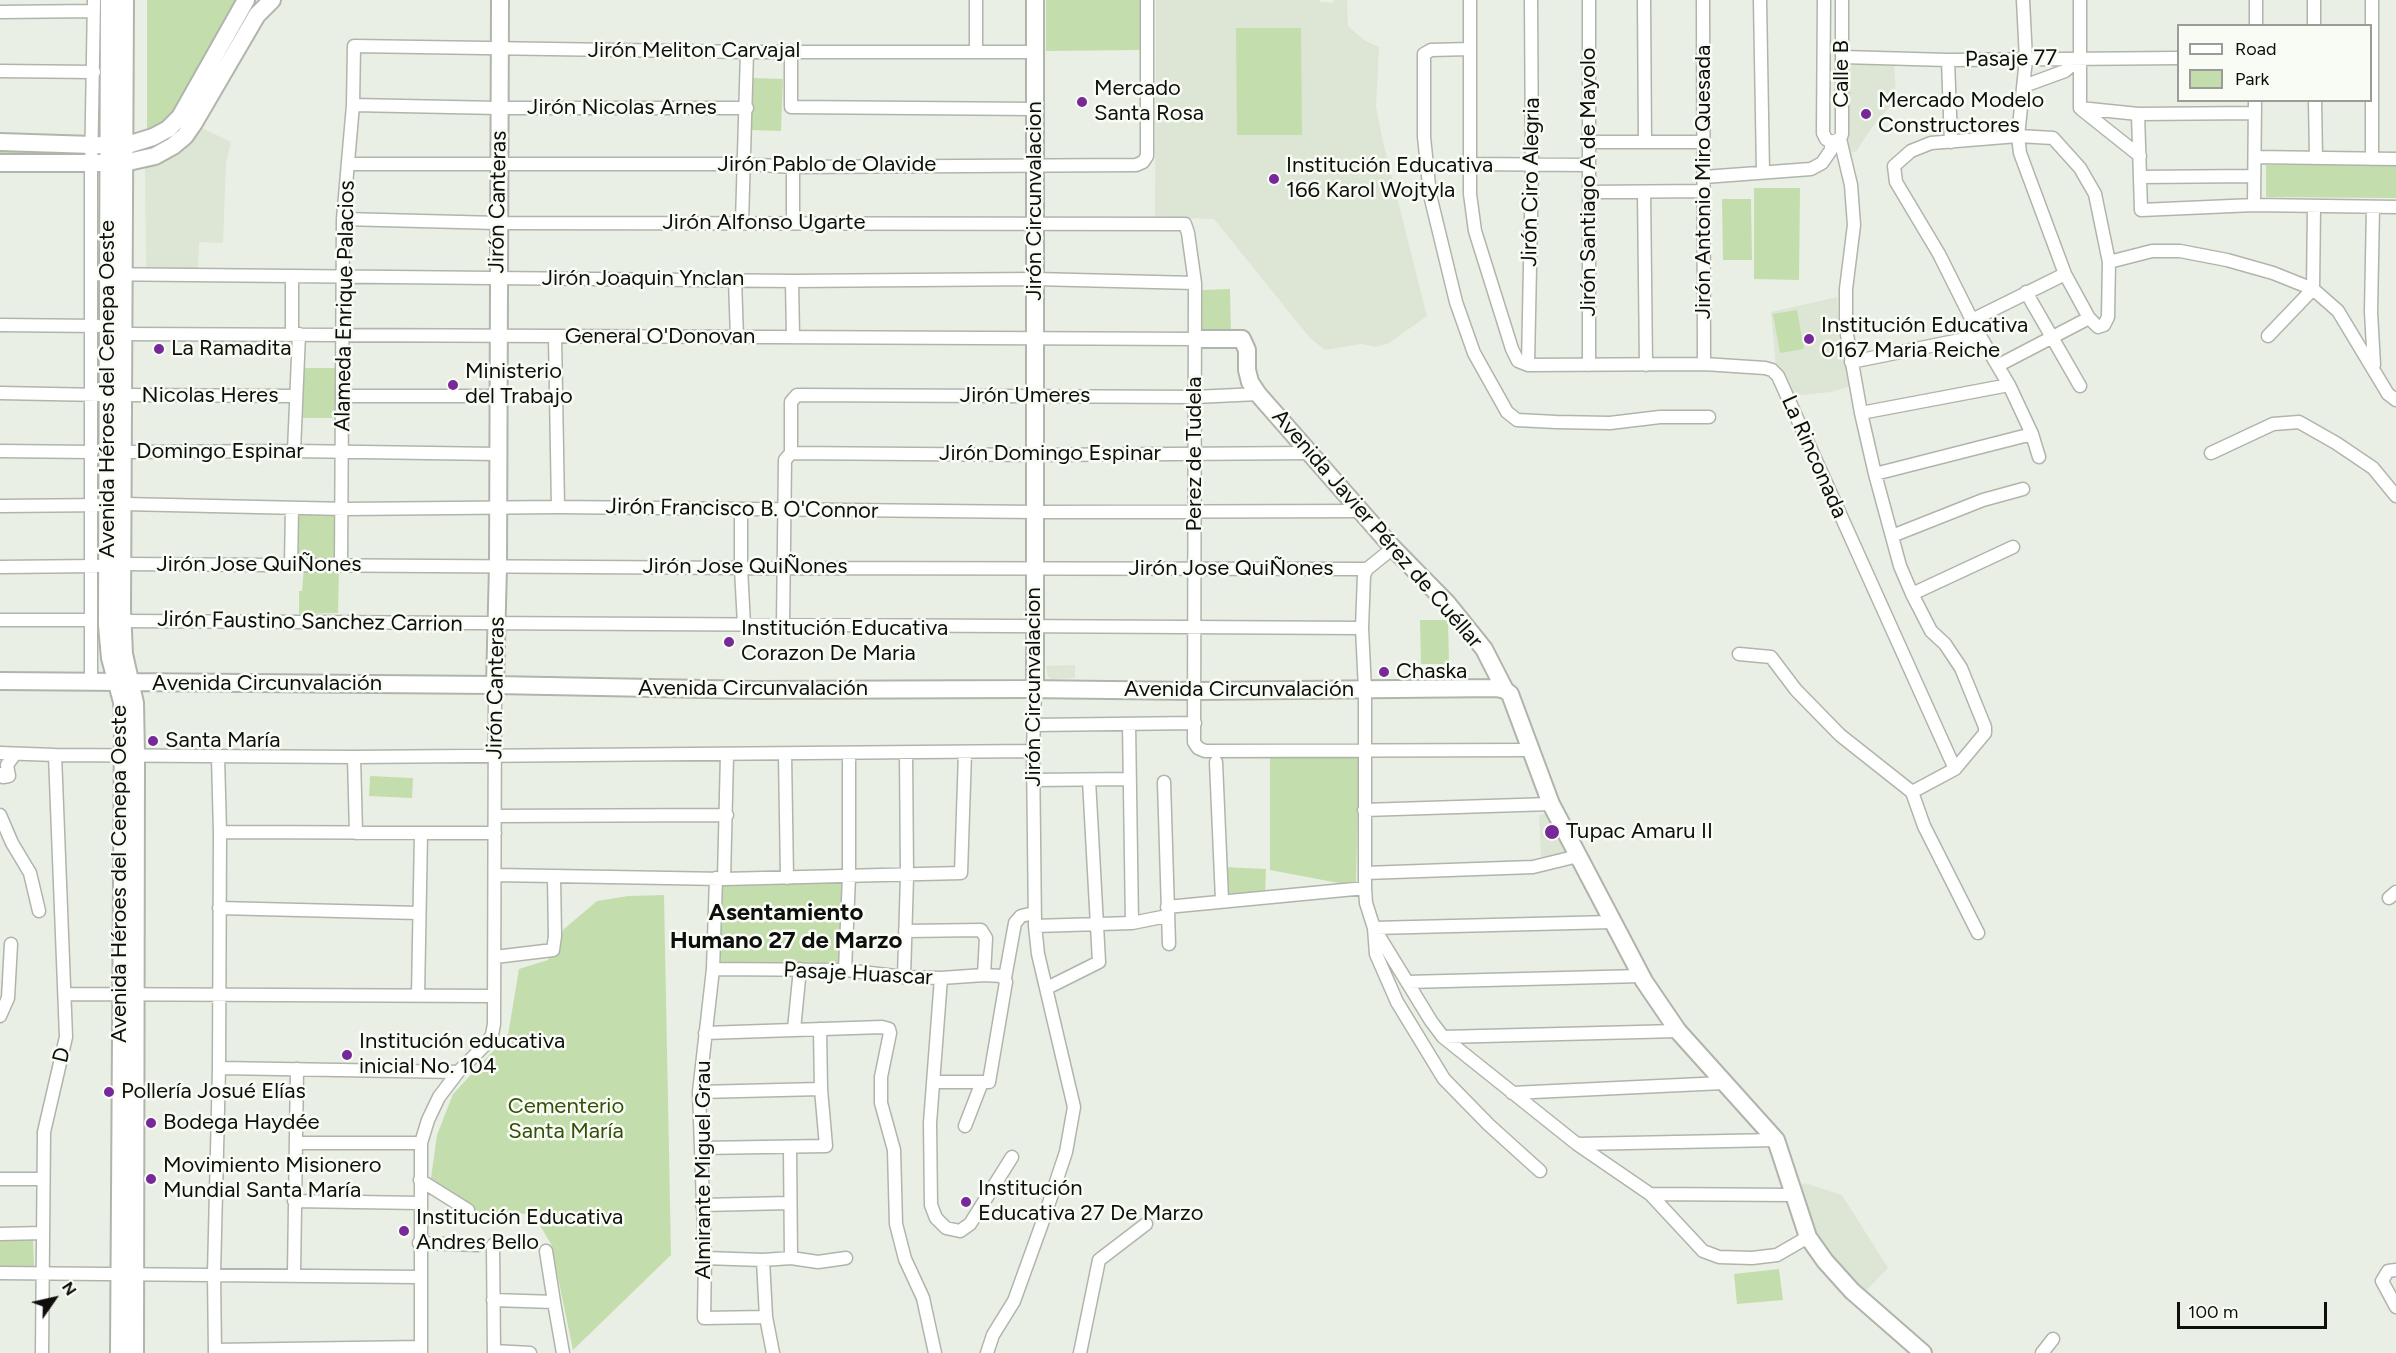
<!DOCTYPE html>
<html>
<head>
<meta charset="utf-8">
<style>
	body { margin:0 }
	#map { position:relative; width:2396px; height:1353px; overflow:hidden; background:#eaefe6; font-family:Figtree,sans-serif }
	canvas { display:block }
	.legend { position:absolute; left:2177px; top:24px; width:195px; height:78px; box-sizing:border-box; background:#f8fcf4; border:2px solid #9a9d97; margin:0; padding:8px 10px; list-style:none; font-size:18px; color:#0e0f0c }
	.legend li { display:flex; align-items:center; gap:12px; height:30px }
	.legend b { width:30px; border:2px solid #9a9d97 }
	.north { position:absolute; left:24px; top:1269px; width:60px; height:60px; -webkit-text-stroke:4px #f8fcf4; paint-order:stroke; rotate:56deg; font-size:16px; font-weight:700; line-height:24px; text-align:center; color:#0e0f0c }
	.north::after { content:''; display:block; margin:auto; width:21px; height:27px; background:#0e0f0c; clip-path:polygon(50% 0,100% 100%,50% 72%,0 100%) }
	.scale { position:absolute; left:2177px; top:1302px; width:150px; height:27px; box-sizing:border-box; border:3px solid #0e0f0c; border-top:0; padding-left:8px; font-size:18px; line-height:21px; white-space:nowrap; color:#0e0f0c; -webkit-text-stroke:4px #f8fcf4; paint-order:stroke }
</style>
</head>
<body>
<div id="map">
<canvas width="2396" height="1353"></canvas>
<ul class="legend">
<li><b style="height:8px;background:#fff"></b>Road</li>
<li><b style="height:16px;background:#c4ddac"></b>Park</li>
</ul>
<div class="north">N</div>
<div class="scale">100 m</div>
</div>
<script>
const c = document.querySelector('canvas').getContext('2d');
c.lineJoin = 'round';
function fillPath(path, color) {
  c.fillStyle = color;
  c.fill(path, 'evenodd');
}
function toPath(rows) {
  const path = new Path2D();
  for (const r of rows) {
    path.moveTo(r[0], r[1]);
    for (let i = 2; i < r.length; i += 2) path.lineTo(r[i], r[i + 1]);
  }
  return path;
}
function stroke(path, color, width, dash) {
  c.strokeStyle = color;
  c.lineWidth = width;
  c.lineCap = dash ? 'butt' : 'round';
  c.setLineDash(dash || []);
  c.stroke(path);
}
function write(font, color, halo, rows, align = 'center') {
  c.font = font + ' Figtree,sans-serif';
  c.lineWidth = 5;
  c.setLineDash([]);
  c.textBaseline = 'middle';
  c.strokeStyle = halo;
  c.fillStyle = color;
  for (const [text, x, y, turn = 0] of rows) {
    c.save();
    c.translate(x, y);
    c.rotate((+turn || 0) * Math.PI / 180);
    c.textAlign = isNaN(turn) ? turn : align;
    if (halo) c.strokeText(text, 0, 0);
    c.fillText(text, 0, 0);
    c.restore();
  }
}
const built = toPath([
	[1156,0,1320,0,1320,2,1332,3,1335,0,1347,0,1348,26,1364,40,1379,47,1376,107,1383,142,1427,316,1389,343,1375,347,1362,344,1325,350,1310,338,1214,219,1155,217],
	[1851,60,1894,61,1896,99,1870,130,1856,152,1847,151],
	[200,127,231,142,226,163,223,243,199,242,198,269,146,270,145,166,162,161,183,149],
	[1837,297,1838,319,1854,385,1831,392,1789,396,1776,367,1771,312],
	[1075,665,1075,678,1051,679,1048,676,1046,666],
	[1555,813,1572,849,1557,856,1541,857,1539,815],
	[1805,1183,1842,1195,1888,1268,1864,1293,1837,1265,1808,1227,1798,1186]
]);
const green = toPath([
	[147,0,241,0,174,116,147,133],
	[1046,0,1141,0,1141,50,1046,51],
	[1236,28,1301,28,1302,135,1237,135],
	[752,78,783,79,781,131,751,130],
	[0,148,81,150,81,159,0,157],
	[2266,165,2396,165,2396,198,2266,197],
	[1754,188,1800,188,1799,280,1754,279],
	[1722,199,1751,199,1752,260,1723,260],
	[1230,289,1231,334,1202,335,1200,290],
	[1797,310,1804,349,1780,353,1773,314],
	[303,368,335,368,335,418,303,418],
	[296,510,339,510,338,563,296,562],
	[304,568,339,568,338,613,299,614,299,591,302,591],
	[1420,620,1448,620,1449,664,1421,664],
	[1270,756,1359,756,1356,882,1349,885,1270,870],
	[370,776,413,778,412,798,369,796],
	[1224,867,1266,869,1265,895,1224,893],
	[721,882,843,883,841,962,721,963],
	[664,895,671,1255,573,1350,551,1244,534,1215,508,1212,482,1215,436,1187,431,1178,437,1135,453,1094,508,1035,519,969,548,960,564,929,597,901,628,896],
	[0,1239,33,1239,34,1266,0,1266],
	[1779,1269,1783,1300,1737,1304,1734,1274]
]);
const street = toPath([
	[976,0,976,52],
	[1470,0,1470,194,1475,231,1512,349,1518,361,1528,365,1704,364,1765,368,1772,370,1778,376,1800,425,1955,769],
	[1589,0,1589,365],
	[1644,0,1645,142],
	[1703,0,1704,364],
	[1760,0,1763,172],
	[1824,0,1823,133,1826,139,1831,142],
	[2023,0,2026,59,2018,136,2020,153,2065,274,2089,318,2098,327,2104,325,2108,317,2109,262,2095,194,2080,168,2053,138,2018,136,1931,143,1911,151,1894,166,1896,182,1939,254,1980,336,2009,385,2032,434,2039,457],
	[2080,0,2080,108],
	[2314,0,2314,26],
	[2372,0,2372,159],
	[0,12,94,11],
	[2256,26,2256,0],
	[1469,49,1431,50,1424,54,1424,137,1430,195,1456,302,1474,353,1507,412,1517,420,1556,422,1610,423,1660,417,1709,417],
	[791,51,791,107,1034,109],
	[1843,57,1948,60,2178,58],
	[1948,60,1951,142],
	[0,71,94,72],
	[2024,86,2065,71,2080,58],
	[2315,100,2316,158],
	[353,105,499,108,747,108],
	[2080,108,2138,114,2255,113],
	[2081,109,2140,156],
	[2138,114,2141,210,2254,205,2396,207],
	[1840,139,1851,185,1854,225,1846,289,1846,329,1861,413,1875,474,1900,566,1912,594,1931,631,1945,644,1961,668,1985,727,1985,733,1955,769,1912,792],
	[1589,142,1704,142],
	[1831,142,1840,139,1842,134,1842,0],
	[2255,157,2396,159],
	[348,164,744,164,793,167,1136,165,1143,162,1147,156,1147,0],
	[1470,164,1589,165],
	[1704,177,1811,169,1822,163,1831,150,1831,142],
	[2140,177,2254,176],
	[1589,192,1704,191],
	[1644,192,1646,365],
	[2254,205,2255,100],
	[2373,207,2371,312,2374,365],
	[343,219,498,223,1185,224,1188,233,1195,283,1194,742,1198,748,1205,751,1530,750],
	[742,222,747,52],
	[793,223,793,167],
	[2109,262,2152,251,2180,251,2227,260,2273,273,2313,289,2338,311,2388,394,2396,400],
	[91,274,792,281,1035,279,1195,283],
	[292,277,292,334],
	[735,279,737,338],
	[792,281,793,337],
	[2026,292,2080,386],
	[1972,320,2065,274],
	[0,325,98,326],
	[124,334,1197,339],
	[2268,336,2313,289,2314,207],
	[555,337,558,507],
	[1851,362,1980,336],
	[1528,365,1532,166,1531,0],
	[1999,365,2089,318],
	[0,393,101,395],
	[124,395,295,396],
	[343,396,498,396],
	[1861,413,2009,385],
	[0,451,92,452],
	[294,451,299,334],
	[124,452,294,451,497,454],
	[791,453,791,402,797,395,1195,397,1258,394],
	[791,453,1035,455,1310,453],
	[2211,453,2273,424,2299,422,2336,443,2373,468,2396,496],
	[1875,474,2032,434],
	[124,504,346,509,558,507,1036,512,1361,511],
	[0,506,108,505],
	[741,510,741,568,744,625],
	[1892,536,1983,500,2023,489],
	[1393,548,1367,569,1364,575,1362,628,1365,690,1365,888,1366,903,1374,928,1431,1021,1443,1037,1577,1144,1650,1194,1703,1251,1719,1257,1752,1258,1777,1255,1808,1237],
	[123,564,741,568,1367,569],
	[291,565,292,508],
	[341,565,343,219,353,105,354,46,747,52,1035,52],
	[0,567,98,566],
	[1912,594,2013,547],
	[0,620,91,620],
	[123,621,1362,628],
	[783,625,785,460,791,453],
	[1739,654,1771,657,1796,690,1840,735,1912,792,1924,826,1978,933],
	[91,682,91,173,94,0],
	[1129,724,1132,923],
	[1034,725,1195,723],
	[0,753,55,755,354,757,1033,751],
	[785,755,787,878],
	[354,757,356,833],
	[1216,762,1222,900],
	[0,774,3,777,9,776,7,765,15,754],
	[1033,780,1130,779],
	[1164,782,1169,944],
	[1364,810,1551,804],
	[0,815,12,843,30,873,39,911],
	[495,816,727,815],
	[220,832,495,833],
	[1365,873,1533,867,1578,856],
	[496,875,724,879,961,873,965,753],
	[716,878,713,969,699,1092,705,1258,704,1318,766,1317],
	[724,879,727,755],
	[2389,898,2396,892],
	[1167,907,1365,888],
	[219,908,418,913],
	[1035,926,1132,923,1167,916],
	[905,931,981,930,986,938,984,975],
	[495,957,553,950,555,936,554,877],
	[713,969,845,970,904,977,941,978,984,975,1002,976,1006,982,989,1082,933,1082],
	[845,970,849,877,849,754],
	[904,977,907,876,906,753],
	[941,978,930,1123,931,1205,936,1218,946,1228,960,1231,970,1224,1012,1157],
	[1005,978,1015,923,1021,916,1034,913],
	[1407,982,1641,976],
	[1047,988,1099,962,1089,780],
	[65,994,494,996],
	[418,996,421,833],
	[0,1016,8,998,11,944],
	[794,1029,800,969],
	[705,1033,882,1027,889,1029,890,1033,881,1077,881,1103,894,1150,896,1224,905,1259,923,1298,935,1353],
	[1443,1037,1678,1031],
	[219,1068,458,1072],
	[699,1092,821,1089],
	[1512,1093,1723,1083],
	[965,1126,982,1082],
	[297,1143,421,1143],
	[1577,1144,1776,1140],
	[701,1148,826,1146,821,1089,820,1029],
	[790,1148,791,1258],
	[1540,1171,1489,1125,1444,1079,1397,1002,1376,954,1374,928,1612,922],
	[0,1179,42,1179],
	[420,1180,468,1210],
	[1650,1194,1794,1195],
	[294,1201,420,1203],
	[702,1205,789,1203],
	[0,1234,43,1233],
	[419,1243,478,1245],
	[493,1245,494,1353],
	[546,1251,554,1302],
	[705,1258,763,1260,791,1258,818,1262,846,1258],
	[763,1260,766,1317,773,1353],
	[2396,1270,2388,1271,2382,1281,2396,1307],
	[0,1273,419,1277],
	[294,1274,297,1069],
	[493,1300,554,1302,563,1353],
	[215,1350,421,1347],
	[494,1351,530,1353],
	[42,1353,44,1132,66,1037,55,755],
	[215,1353,214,1274,219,1068,220,832,218,757],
	[421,1353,421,1143,428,1120,439,1097,458,1072,487,1043,492,1035,494,1024,495,685],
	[987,1353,993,1335,1014,1301,1044,1218,1066,1152,1074,1107,1038,954,1035,926,1033,751,1035,689],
	[1080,1353,1099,1260,1146,1224],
	[2042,1353,2053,1339]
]);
const secondary = toPath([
	[109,0,107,625,110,658,122,702,123,720,119,1353],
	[125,0,122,609,124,654,135,703,136,755,135,1353],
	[0,142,124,146,153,137,168,129,180,117,246,0],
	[0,163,124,163,155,156,173,146,185,136,194,123,257,15,272,0],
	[1197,339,1242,339,1247,350,1247,370,1250,382,1258,394,1393,548,1447,603,1484,649,1505,690,1510,694,1551,804,1644,981,1678,1031,1776,1140,1808,1237,1825,1261,1852,1291,1923,1353],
	[0,681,495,685,757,690,1026,689,1195,691,1497,688,1505,690],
	[495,685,498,566,500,0],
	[1035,689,1035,0]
]);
const markers = [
	[1082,102,6,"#77299a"],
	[1866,114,6,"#77299a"],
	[1274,179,6,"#77299a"],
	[1809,339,6,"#77299a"],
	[159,349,6,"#77299a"],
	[453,385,6,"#77299a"],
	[729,642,6,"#77299a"],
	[1384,672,6,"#77299a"],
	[153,741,6,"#77299a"],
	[1552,832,8,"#77299a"],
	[347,1055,6,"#77299a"],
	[109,1092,6,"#77299a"],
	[151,1123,6,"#77299a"],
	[151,1179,6,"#77299a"],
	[966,1202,6,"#77299a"],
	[404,1231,6,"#77299a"]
];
const streetNames = [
	["Jirón Meliton Carvajal",694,51],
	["Pasaje 77",2011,59,-1],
	["Calle B",1842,74,-90],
	["Jirón Nicolas Arnes",622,108],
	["Jirón Pablo de Olavide",827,165],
	["Jirón Ciro Alegria",1531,182,-89],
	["Jirón Santiago A de Mayolo",1589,182,-90],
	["Jirón Antonio Miro Quesada",1704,182,-90],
	["Jirón Circunvalacion",1035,201,-90],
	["Jirón Canteras",498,202,-89],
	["Jirón Alfonso Ugarte",764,223],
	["Jirón Joaquin Ynclan",643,279],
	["Alameda Enrique Palacios",345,306,-89],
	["General O'Donovan",660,337],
	["Avenida Héroes del Cenepa Oeste",108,389,-90],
	["Nicolas Heres",210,396],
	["Jirón Umeres",1025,396],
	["Domingo Espinar",220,452],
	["Jirón Domingo Espinar",1050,454],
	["Perez de Tudela",1195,454,-90],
	["La Rinconada",1814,457,66],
	["Jirón Francisco B. O'Connor",742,509,1],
	["Avenida Javier Pérez de Cuéllar",1377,529,49],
	["Jirón Jose QuiÑones",259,565],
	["Jirón Jose QuiÑones",745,567],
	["Jirón Jose QuiÑones",1231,569],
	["Jirón Faustino Sanchez Carrion",310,622,1],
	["Avenida Circunvalación",267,684],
	["Jirón Circunvalacion",1034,687,-90],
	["Jirón Canteras",496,688,-89],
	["Avenida Circunvalación",753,689],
	["Avenida Circunvalación",1239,690],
	["Avenida Héroes del Cenepa Oeste",120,874,-90],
	["Pasaje Huascar",858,974,3],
	["D",62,1055,-76],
	["Almirante Miguel Grau",704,1170,-90]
];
const poiNames = [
	["Mercado",1094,89],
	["Santa Rosa",1094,114],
	["Mercado Modelo",1878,101],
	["Constructores",1878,126],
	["Institución Educativa",1286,166],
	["166 Karol Wojtyla",1286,191],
	["Institución Educativa",1821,326],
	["0167 Maria Reiche",1821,351],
	["La Ramadita",171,349],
	["Ministerio",465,372],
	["del Trabajo",465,397],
	["Institución Educativa",741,629],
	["Corazon De Maria",741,654],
	["Chaska",1396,672],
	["Santa María",165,741],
	["Tupac Amaru II",1566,832],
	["Institución educativa",359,1042],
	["inicial No. 104",359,1067],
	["Pollería Josué Elías",121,1092],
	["Bodega Haydée",163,1123],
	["Movimiento Misionero",163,1166],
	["Mundial Santa María",163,1191],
	["Institución",978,1189],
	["Educativa 27 De Marzo",978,1214],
	["Institución Educativa",416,1218],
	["Andres Bello",416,1243]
];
const parkNames = [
	["Cementerio",566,1107],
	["Santa María",566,1132]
];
const neighbourhoodNames = [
	["Asentamiento",786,913],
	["Humano 27 de Marzo",786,941]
];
fillPath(built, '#dde5d5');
fillPath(green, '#c4ddac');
stroke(street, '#b0b5ac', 15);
stroke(secondary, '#b0b5ac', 20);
stroke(street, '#fff', 12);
stroke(secondary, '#fff', 16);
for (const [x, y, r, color] of markers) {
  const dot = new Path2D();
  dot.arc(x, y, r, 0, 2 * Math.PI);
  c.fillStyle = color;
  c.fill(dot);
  stroke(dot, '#f8fcf4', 2);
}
write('22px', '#0e0f0c', '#f8fcf4', streetNames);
write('22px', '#0e0f0c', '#f8fcf4', poiNames, 'left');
write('22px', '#334f06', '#f8fcf4', parkNames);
write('bold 24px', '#0e0f0c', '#f8fcf4', neighbourhoodNames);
</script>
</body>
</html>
